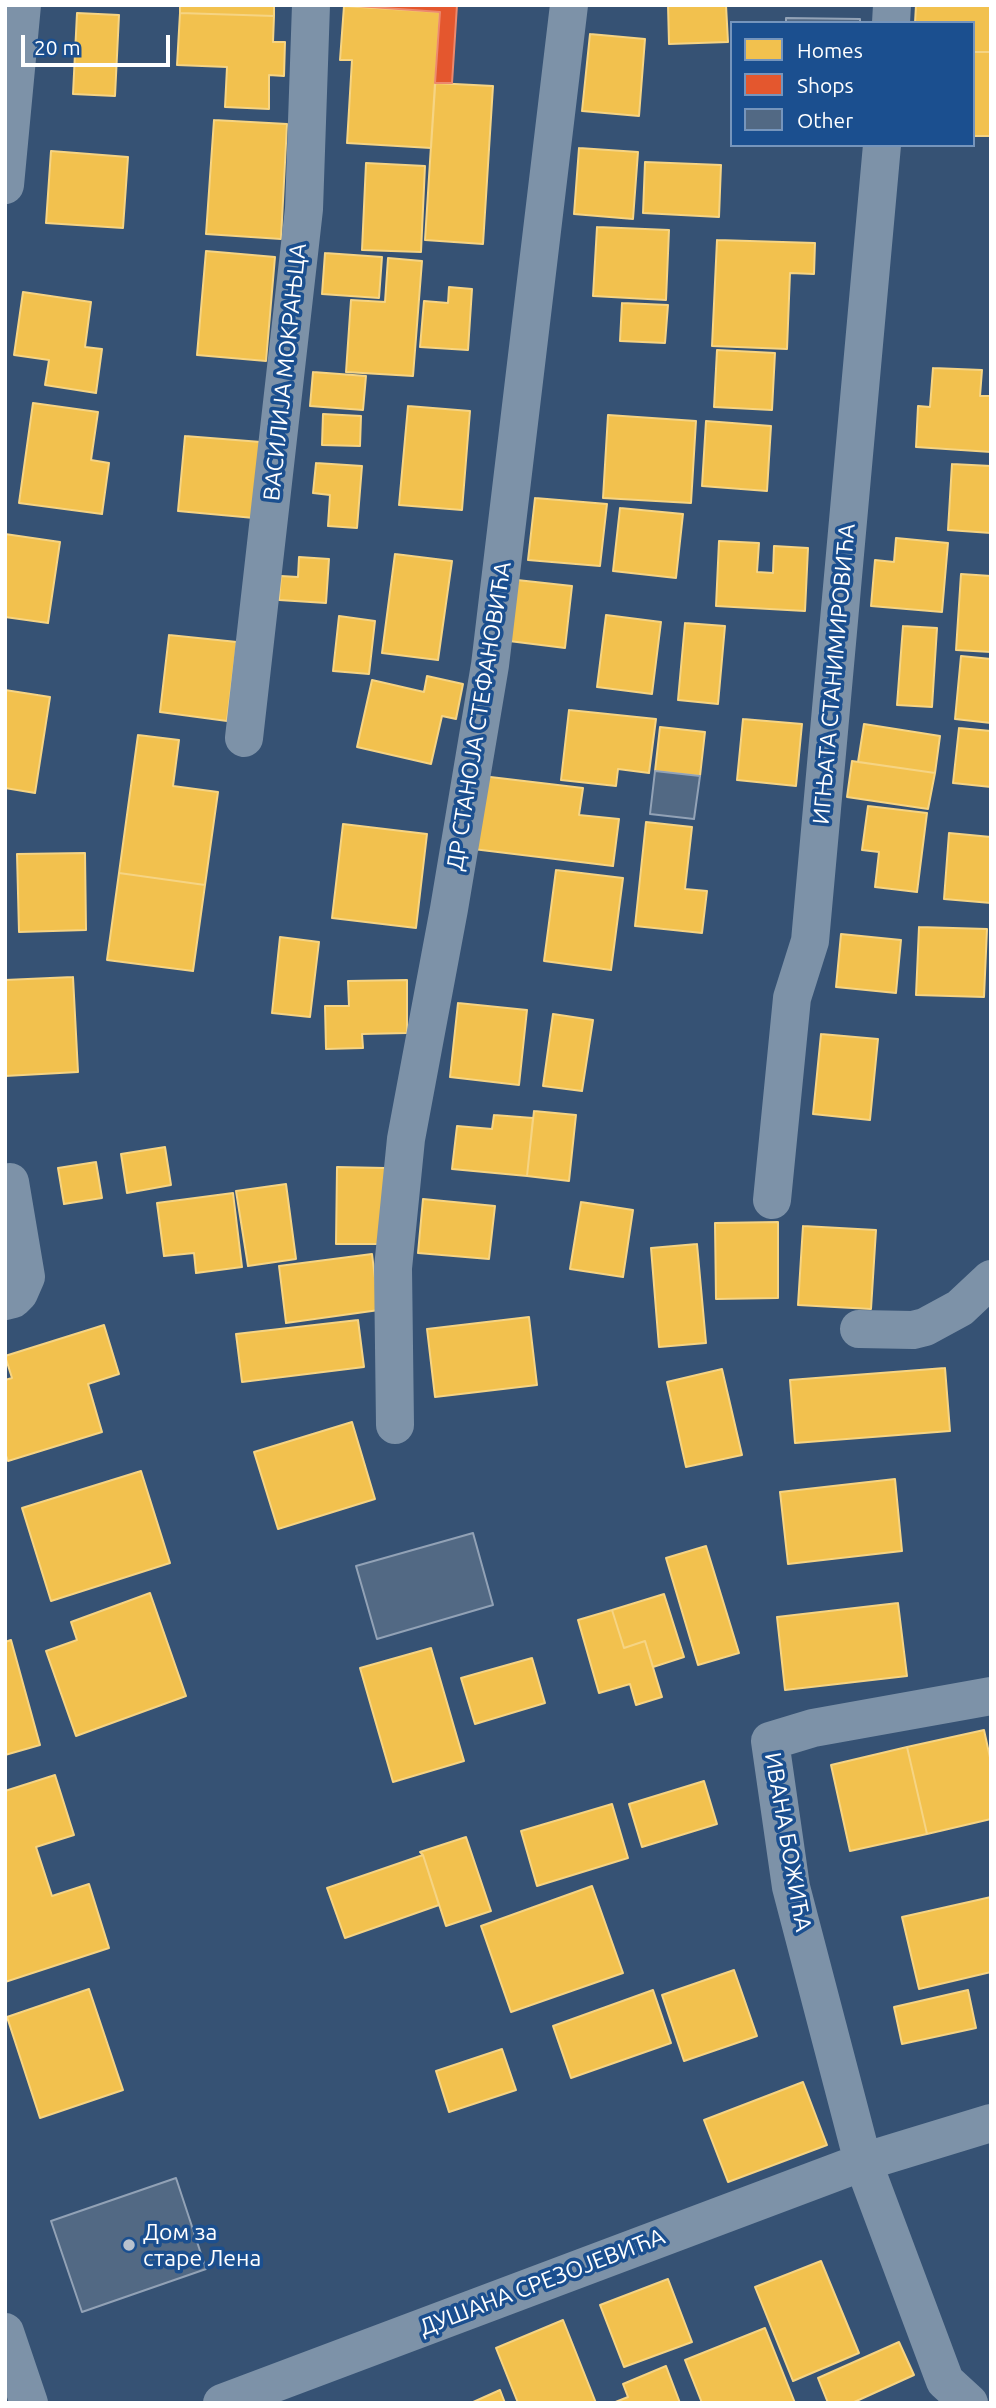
<!DOCTYPE html>
<html>
<head>
<meta charset="utf-8">
<style>
	body { margin:0 }
	#map { position:relative; width:996px; height:2408px; overflow:hidden; background:#365274; font-family:Ubuntu,sans-serif }
	canvas { display:block }
	.frame { position:absolute; inset:0; border:7px solid #fff; pointer-events:none }
	.legend { position:absolute; left:730px; top:21px; width:245px; height:126px; box-sizing:border-box; background:#1b4f8f; border:2px solid #7695bc; margin:0; padding:9px 12px; list-style:none; font-size:21px; color:#fff }
	.legend li { display:flex; align-items:center; gap:14px; height:35px }
	.legend b { width:35px; border:2px solid #7695bc }
	.scale { position:absolute; left:21px; top:35px; width:149px; height:32px; box-sizing:border-box; border:4px solid #fff; border-top:0; padding-left:9px; font-size:21px; line-height:24px; white-space:nowrap; color:#fff; -webkit-text-stroke:5px #1b4f8f; paint-order:stroke }
</style>
</head>
<body>
<div id="map">
<canvas width="996" height="2408"></canvas>
<div class="frame"></div>
<ul class="legend">
<li><b style="height:19px;background:#f2c14e"></b>Homes</li>
<li><b style="height:19px;background:#e4572e"></b>Shops</li>
<li><b style="height:19px;background:#526984"></b>Other</li>
</ul>
<div class="scale">20 m</div>
</div>
<script>
const c = document.querySelector('canvas').getContext('2d');
c.lineJoin = 'round';
function fillPath(path, color) {
  c.fillStyle = color;
  c.fill(path, 'evenodd');
}
function toPath(rows) {
  const path = new Path2D();
  for (const r of rows) {
    path.moveTo(r[0], r[1]);
    for (let i = 2; i < r.length; i += 2) path.lineTo(r[i], r[i + 1]);
  }
  return path;
}
function stroke(path, color, width, dash) {
  c.strokeStyle = color;
  c.lineWidth = width;
  c.lineCap = dash ? 'butt' : 'round';
  c.setLineDash(dash || []);
  c.stroke(path);
}
function write(font, color, halo, rows, align = 'center') {
  c.font = font + ' Ubuntu,sans-serif';
  c.lineWidth = 7;
  c.setLineDash([]);
  c.textBaseline = 'middle';
  c.strokeStyle = halo;
  c.fillStyle = color;
  for (const [text, x, y, turn = 0] of rows) {
    c.save();
    c.translate(x, y);
    c.rotate((+turn || 0) * Math.PI / 180);
    c.textAlign = isNaN(turn) ? turn : align;
    if (halo) c.strokeText(text, 0, 0);
    c.fillText(text, 0, 0);
    c.restore();
  }
}
const homes = toPath([
	[180,5,274,5,274,16,180,13,180,5],
	[668,5,726,5,728,42,669,44,668,5],
	[916,5,991,5,991,52,973,52,973,23,915,23,916,5],
	[344,6,440,12,431,148,347,143,352,60,340,60,344,6],
	[77,13,119,15,115,96,73,94,77,13],
	[180,13,274,16,273,42,285,42,284,76,269,75,269,109,225,107,227,67,177,65,180,13],
	[590,34,645,39,639,116,582,111,590,34],
	[973,52,991,52,991,136,973,136,973,52],
	[435,83,493,86,483,244,425,240,435,83],
	[214,120,287,124,281,239,206,234,214,120],
	[579,148,638,152,633,219,574,214,579,148],
	[51,151,128,157,123,228,46,223,51,151],
	[645,162,721,165,719,217,643,213,645,162],
	[366,163,425,166,421,252,362,250,366,163],
	[597,227,669,230,666,300,593,296,597,227],
	[717,240,815,243,814,274,790,273,787,349,712,346,717,240],
	[206,251,275,257,266,361,197,355,206,251],
	[325,253,382,257,379,298,322,294,325,253],
	[388,258,422,261,413,376,346,372,351,300,385,302,388,258],
	[449,287,472,289,468,350,420,347,424,301,448,303,449,287],
	[23,292,91,302,85,347,102,349,96,393,45,385,49,360,14,355,23,292],
	[622,303,668,305,665,343,620,341,622,303],
	[717,350,775,353,772,410,714,407,717,350],
	[933,368,982,370,980,396,991,396,991,452,916,447,918,406,930,407,933,368],
	[313,372,366,376,363,410,310,406,313,372],
	[33,403,98,412,91,460,109,463,102,514,19,503,33,403],
	[408,406,470,411,462,510,399,505,408,406],
	[323,414,361,416,360,446,322,445,323,414],
	[608,415,696,421,691,503,603,498,608,415],
	[706,421,771,426,767,491,702,486,706,421],
	[185,436,261,442,254,518,178,511,185,436],
	[316,463,362,466,357,528,328,526,330,495,313,493,316,463],
	[952,464,991,466,991,533,948,530,952,464],
	[535,498,607,504,600,566,528,560,535,498],
	[620,508,683,514,676,578,613,571,620,508],
	[5,534,60,542,48,623,5,617,5,534],
	[896,538,948,543,942,612,871,606,875,560,894,562,896,538],
	[719,541,759,543,757,572,773,573,774,546,808,548,805,611,716,606,719,541],
	[395,554,452,561,438,660,382,653,395,554],
	[299,557,329,559,326,603,279,600,281,576,298,577,299,557],
	[961,574,991,576,991,652,956,650,961,574],
	[517,580,572,586,565,648,509,641,517,580],
	[606,615,661,622,652,694,597,687,606,615],
	[339,616,375,621,369,674,333,671,339,616],
	[685,623,725,626,718,704,678,700,685,623],
	[903,626,937,628,932,707,897,705,903,626],
	[169,635,237,642,227,721,160,712,169,635],
	[961,656,991,659,991,723,955,719,961,656],
	[427,676,463,684,456,719,442,716,431,764,357,747,372,680,424,692,427,676],
	[5,690,50,697,35,793,5,788,5,690],
	[569,710,656,719,649,773,618,769,616,786,561,780,569,710],
	[743,719,802,724,796,786,737,780,743,719],
	[864,724,940,736,935,773,858,762,864,724],
	[660,727,705,732,700,776,655,771,660,727],
	[959,728,991,731,991,787,953,783,959,728],
	[138,735,179,740,173,786,218,792,205,885,119,873,138,735],
	[852,761,935,773,928,809,847,797,852,761],
	[482,776,583,788,579,815,619,819,613,866,473,849,482,776],
	[868,806,927,813,917,892,875,887,879,852,862,850,868,806],
	[646,822,692,827,685,889,707,891,702,933,635,926,646,822],
	[343,824,427,834,416,928,332,918,343,824],
	[949,833,991,837,991,903,944,899,949,833],
	[85,853,86,930,19,932,17,854,85,853],
	[556,870,623,878,611,970,544,961,556,870],
	[119,873,205,885,193,971,107,960,119,873],
	[919,927,987,929,984,997,916,995,919,927],
	[841,934,901,940,896,993,836,987,841,934],
	[280,937,319,942,310,1017,272,1013,280,937],
	[73,977,78,1072,5,1076,5,980,73,977],
	[407,980,407,1033,362,1034,363,1048,326,1049,325,1006,349,1006,348,981,407,980],
	[458,1003,527,1010,519,1085,450,1077,458,1003],
	[553,1014,593,1020,582,1091,543,1086,553,1014],
	[821,1034,878,1039,870,1120,813,1114,821,1034],
	[534,1111,576,1115,569,1181,527,1176,534,1111],
	[494,1115,533,1118,527,1176,452,1169,457,1126,492,1129,494,1115],
	[165,1147,171,1185,127,1193,121,1154,165,1147],
	[96,1162,102,1198,64,1204,58,1168,96,1162],
	[337,1167,385,1168,385,1244,336,1244,337,1167],
	[286,1184,296,1259,248,1266,236,1191,286,1184],
	[233,1193,242,1267,196,1273,194,1253,164,1256,157,1203,233,1193],
	[423,1199,495,1206,489,1259,418,1253,423,1199],
	[581,1202,633,1210,623,1277,570,1269,581,1202],
	[778,1222,778,1298,716,1299,715,1223,778,1222],
	[803,1226,876,1230,871,1309,798,1305,803,1226],
	[697,1244,706,1343,659,1347,651,1248,697,1244],
	[372,1254,379,1310,286,1323,279,1266,372,1254],
	[529,1317,537,1385,435,1397,427,1329,529,1317],
	[358,1320,364,1367,242,1382,236,1334,358,1320],
	[104,1325,119,1374,88,1384,102,1432,8,1461,5,1453,5,1380,12,1378,5,1356,104,1325],
	[945,1368,950,1431,795,1443,790,1380,945,1368],
	[722,1369,742,1455,686,1467,667,1382,722,1369],
	[352,1422,375,1499,278,1529,254,1452,352,1422],
	[141,1471,170,1563,51,1601,22,1508,141,1471],
	[895,1479,902,1551,788,1564,780,1492,895,1479],
	[706,1546,739,1653,698,1665,666,1558,706,1546],
	[150,1593,186,1696,76,1736,46,1651,77,1640,71,1622,150,1593],
	[664,1594,684,1657,653,1667,645,1641,624,1648,612,1610,664,1594],
	[898,1603,907,1676,785,1690,777,1617,898,1603],
	[612,1610,624,1648,645,1641,662,1697,636,1705,630,1684,599,1693,578,1620,612,1610],
	[11,1640,40,1745,5,1755,5,1642,11,1640],
	[431,1648,464,1761,393,1782,360,1668,431,1648],
	[532,1658,545,1703,475,1724,461,1678,532,1658],
	[984,1730,991,1762,991,1819,927,1834,907,1747,984,1730],
	[907,1747,927,1834,850,1851,831,1765,907,1747],
	[55,1775,74,1835,36,1847,52,1896,89,1884,109,1948,5,1982,5,1791,55,1775],
	[704,1781,717,1824,642,1847,629,1804,704,1781],
	[612,1804,628,1858,537,1886,521,1831,612,1804],
	[466,1837,491,1911,446,1926,423,1855,420,1852,466,1837],
	[423,1855,439,1905,345,1938,327,1888,423,1855],
	[592,1886,623,1973,511,2012,481,1926,592,1886],
	[991,1897,991,1972,919,1989,902,1917,991,1897],
	[734,1970,757,2036,684,2061,662,1995,734,1970],
	[89,1989,123,2090,40,2118,7,2017,89,1989],
	[653,1990,671,2043,571,2078,553,2026,653,1990],
	[968,1990,976,2028,902,2044,894,2007,968,1990],
	[502,2049,516,2090,449,2112,436,2071,502,2049],
	[803,2082,827,2145,728,2182,704,2120,803,2082],
	[821,2261,859,2353,793,2381,755,2287,821,2261],
	[668,2279,692,2342,624,2367,600,2305,668,2279],
	[563,2320,596,2403,518,2403,496,2348,563,2320],
	[765,2328,795,2403,702,2403,685,2360,765,2328],
	[899,2342,914,2375,852,2403,828,2403,818,2378,899,2342],
	[666,2366,680,2403,613,2403,628,2397,623,2384,666,2366],
	[500,2390,505,2403,471,2403,500,2390]
]);
const shops = toPath([
	[344,5,457,5,452,83,435,83,440,12,344,5]
]);
const building = toPath([
	[786,18,860,19,860,23,786,23,786,18],
	[655,771,700,776,694,819,650,814,655,771],
	[473,1533,493,1605,377,1639,356,1566,473,1533],
	[176,2178,206,2269,82,2312,51,2221,176,2178]
]);
const street = toPath([
	[891,23,892,5],
	[5,185,22,5],
	[244,738,304,209,311,5],
	[772,1200,792,998,810,941,882,145],
	[5,1301,13,1299,19,1293,26,1277,10,1182],
	[859,1329,913,1330,925,1327,960,1308,991,1279],
	[395,1425,393,1268,406,1139,449,909,490,665,569,5],
	[5,2332,29,2403],
	[222,2403,863,2162,991,2123],
	[969,2403,945,2381,863,2162,791,1887,770,1741,813,1728,991,1696]
]);
const markers = [
	[129,2245,7,"#b9c2ce"]
];
const streetNames = [
	["ВАСИЛИЈА МОКРАЊЦА",285,372,-84],
	["ИГЊАТА СТАНИМИРОВИЋА",834,674,-85],
	["ДР СТАНОЈА СТЕФАНОВИЋА",479,716,-81],
	["ИВАНА БОЖИЋА",788,1842,80],
	["ДУШАНА СРЕЗОЈЕВИЋА",542,2282,-21]
];
const poiNames = [
	["Дом за",143,2232],
	["старе Лена",143,2258]
];
fillPath(homes, '#f2c14e');
stroke(homes, '#f6d483', 2);
fillPath(shops, '#e4572e');
stroke(shops, '#ec896d', 2);
fillPath(building, '#526984');
stroke(building, '#92a2b6', 2);
stroke(street, '#7d92a8', 38);
for (const [x, y, r, color] of markers) {
  const dot = new Path2D();
  dot.arc(x, y, r, 0, 2 * Math.PI);
  c.fillStyle = color;
  c.fill(dot);
  stroke(dot, '#1b4f8f', 2.5);
}
write('23px', '#fff', '#1b4f8f', streetNames);
write('23px', '#fff', '#1b4f8f', poiNames, 'left');
</script>
</body>
</html>
